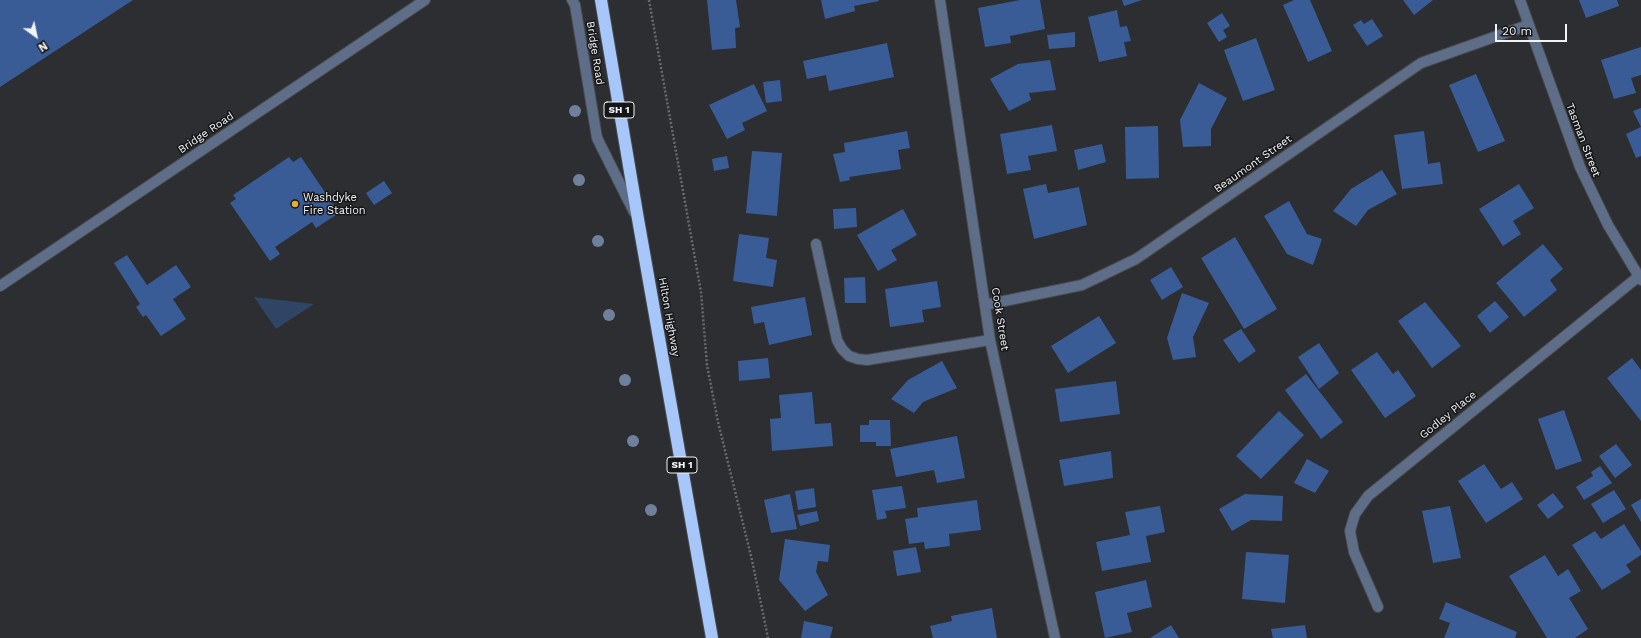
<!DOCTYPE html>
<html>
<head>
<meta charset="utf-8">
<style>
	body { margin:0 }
	#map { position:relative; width:1641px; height:638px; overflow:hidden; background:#2c2e31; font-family:"Work Sans",sans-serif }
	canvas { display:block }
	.north { position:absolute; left:16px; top:16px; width:40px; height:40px; -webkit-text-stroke:3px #151617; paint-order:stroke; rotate:147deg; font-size:11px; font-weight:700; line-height:16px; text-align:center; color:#f2f3f5 }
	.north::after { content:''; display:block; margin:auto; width:14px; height:18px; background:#f2f3f5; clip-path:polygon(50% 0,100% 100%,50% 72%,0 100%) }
	.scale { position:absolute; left:1495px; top:24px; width:72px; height:18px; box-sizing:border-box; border:2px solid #f2f3f5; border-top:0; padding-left:5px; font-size:12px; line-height:14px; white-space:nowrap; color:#f2f3f5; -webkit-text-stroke:3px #151617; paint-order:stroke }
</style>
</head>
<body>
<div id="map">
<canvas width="1641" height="638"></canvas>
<div class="north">N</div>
<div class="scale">20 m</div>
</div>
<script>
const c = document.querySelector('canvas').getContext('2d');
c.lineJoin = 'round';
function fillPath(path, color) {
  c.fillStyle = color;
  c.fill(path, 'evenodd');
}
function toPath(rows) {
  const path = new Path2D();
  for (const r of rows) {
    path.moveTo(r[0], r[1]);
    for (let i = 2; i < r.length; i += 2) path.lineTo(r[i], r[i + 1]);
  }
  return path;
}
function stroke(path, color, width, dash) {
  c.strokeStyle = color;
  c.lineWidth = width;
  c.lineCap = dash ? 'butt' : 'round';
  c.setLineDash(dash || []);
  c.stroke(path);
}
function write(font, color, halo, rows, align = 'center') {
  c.font = font + ' "Work Sans",sans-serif';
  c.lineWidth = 3;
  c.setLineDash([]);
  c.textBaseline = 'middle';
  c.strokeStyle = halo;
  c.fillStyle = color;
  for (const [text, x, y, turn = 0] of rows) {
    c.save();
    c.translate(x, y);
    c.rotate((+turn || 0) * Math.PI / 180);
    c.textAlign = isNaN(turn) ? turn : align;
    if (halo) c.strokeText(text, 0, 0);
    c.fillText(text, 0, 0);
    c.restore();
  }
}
const green = toPath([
	[254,297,314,304,276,329]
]);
const building = toPath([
	[0,0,133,0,0,87],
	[707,0,736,0,740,27,735,28,736,48,712,50],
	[821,0,878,0,879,1,854,6,855,11,825,19],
	[1020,0,1040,0,1045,29,1010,36,1011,43,985,47,978,8],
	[1122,0,1142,0,1124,6],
	[1294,0,1310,0,1332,51,1308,62,1283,5],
	[1403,0,1433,0,1414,15],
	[1579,0,1617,0,1619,6,1586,18],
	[1117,10,1120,27,1127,26,1131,41,1124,42,1127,56,1099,62,1088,17],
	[1222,13,1230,26,1223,30,1227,37,1219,42,1207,23],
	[1372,19,1383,36,1367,46,1353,25,1361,20,1364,24],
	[1075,32,1075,47,1049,49,1047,35],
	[1256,38,1275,90,1243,101,1224,50],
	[887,43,894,77,829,91,826,75,807,79,803,61],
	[1641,47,1641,75,1631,78,1636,93,1614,99,1601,60],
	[1050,60,1056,90,1029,93,1031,100,1009,111,990,79,1018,64],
	[1476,74,1505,141,1478,152,1449,85],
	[780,80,782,101,766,103,763,82],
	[1199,83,1227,98,1211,129,1211,146,1183,147,1180,120],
	[754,84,767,111,742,123,745,130,727,139,709,105],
	[1641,108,1641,156,1636,158,1626,134,1641,127,1633,111],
	[1052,125,1057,151,1028,156,1031,170,1007,174,1000,134],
	[1158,126,1159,178,1126,179,1125,127],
	[907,131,910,148,898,150,901,169,849,177,850,180,840,182,833,154,845,152,844,143],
	[1424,131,1428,164,1440,162,1443,184,1402,189,1394,135],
	[1102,144,1106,162,1078,170,1074,150],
	[752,151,782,153,777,216,746,213],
	[727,156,729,168,714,171,712,159],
	[289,157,293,162,301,157,339,213,316,228,312,222,275,247,280,254,270,261,230,203,236,199,233,195],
	[1382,170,1397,194,1368,210,1356,226,1333,211,1351,189],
	[384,181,392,193,374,205,366,193],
	[1046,184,1048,193,1079,187,1087,225,1034,239,1023,189],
	[1519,184,1534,208,1513,221,1521,234,1503,246,1479,209],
	[1289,201,1307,234,1322,239,1313,265,1287,254,1264,216],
	[856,208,857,227,834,229,833,209],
	[903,209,917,235,891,250,897,260,878,271,857,235],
	[739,234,769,238,766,258,777,260,773,287,733,281],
	[1235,237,1277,309,1244,329,1201,258],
	[1543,244,1563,269,1550,280,1557,290,1524,317,1496,283],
	[127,255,147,285,176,265,191,287,173,299,186,319,161,336,146,315,143,317,136,307,140,304,114,263],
	[1171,267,1183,287,1162,300,1150,280],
	[865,277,866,303,845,303,844,278],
	[937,281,941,307,922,310,924,322,890,327,885,289],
	[1182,293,1209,303,1193,337,1196,357,1173,360,1167,338],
	[805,297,812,335,769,345,764,322,754,324,751,307],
	[1495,301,1509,317,1490,333,1477,316],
	[1425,302,1461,346,1432,368,1398,321],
	[1099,316,1116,343,1068,373,1051,346],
	[1241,329,1256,351,1239,363,1223,340],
	[1319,343,1339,373,1319,389,1298,357],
	[1377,352,1393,374,1398,370,1416,396,1385,418,1351,370],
	[768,358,770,378,739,381,738,361],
	[1632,358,1641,370,1641,421,1607,378],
	[942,361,957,388,923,402,914,413,891,399,908,380],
	[1306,374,1343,422,1321,439,1285,390],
	[1116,381,1120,414,1060,422,1055,389],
	[812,392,815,424,831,423,833,446,772,451,770,419,781,418,779,395],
	[1564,410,1582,461,1556,470,1538,419],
	[1279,411,1304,435,1261,479,1236,456],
	[869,420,890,420,891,446,876,446,876,442,860,442,860,425,869,425],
	[957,436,965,478,937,483,934,470,896,477,890,449],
	[1616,444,1632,465,1615,478,1599,456],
	[1111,451,1113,478,1064,486,1059,460],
	[1307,459,1329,471,1315,493,1294,483],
	[1484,464,1501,489,1512,482,1523,499,1486,523,1458,481],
	[1600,466,1612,483,1584,500,1576,487,1593,476,1591,472],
	[902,486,906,508,885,511,887,518,877,520,872,490],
	[814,488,816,507,798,510,795,491],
	[1614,490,1626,509,1603,523,1591,504],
	[1553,493,1564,507,1548,519,1537,505],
	[790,494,797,529,771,533,764,500],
	[1245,494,1283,496,1282,521,1251,520,1232,531,1219,509],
	[1641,499,1641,522,1631,505],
	[977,500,981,530,949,534,950,546,925,549,924,542,909,544,905,519,918,517,917,508],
	[1160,506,1165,532,1146,536,1151,562,1102,571,1096,542,1130,535,1125,512],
	[1450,506,1461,558,1433,563,1422,511],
	[817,511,819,521,800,526,797,515],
	[1624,524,1641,551,1641,555,1626,565,1631,572,1602,590,1572,545,1595,531,1601,539],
	[785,539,830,545,828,562,818,561,816,572,828,595,805,611,779,580],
	[916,547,921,572,897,576,893,551],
	[1246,552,1289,555,1285,603,1242,599],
	[1545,555,1558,576,1568,569,1581,591,1569,598,1588,629,1575,638,1547,638,1509,576],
	[1146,580,1152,607,1127,613,1132,632,1105,638,1095,592],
	[1446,602,1517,632,1515,638,1444,638,1450,623,1439,619],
	[992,608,997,638,933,638,930,626,952,621,951,616],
	[804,621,833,627,830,638,801,638],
	[1171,625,1179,638,1150,638],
	[1305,625,1307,638,1273,638,1271,629]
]);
const path = toPath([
	[649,0,701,292,707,365,718,422,752,560,768,638]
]);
const lane = toPath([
	[816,244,837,340,842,349,849,356,858,359,867,360,990,340]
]);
const street = toPath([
	[572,0,575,5,597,138,634,212],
	[940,0,990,340,1055,638],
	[1520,0,1580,167,1608,225,1641,280],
	[0,286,425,0],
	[985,305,1082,285,1136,259,1421,63,1528,25],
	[1378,607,1354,552,1350,531,1355,514,1368,496,1638,277]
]);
const highway = toPath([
	[601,0,638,219,712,638]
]);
const trees = [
	[575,111],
	[579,180],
	[598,241],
	[609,315],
	[625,380],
	[633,441],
	[651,510]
];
const markers = [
	[295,204,4,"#e7ac36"]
];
const shields = [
	[619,110,30],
	[682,465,30]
];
const shieldNames = [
	["SH 1",619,110],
	["SH 1",682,465]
];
const streetNames = [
	["Bridge Road",595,53,81],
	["Bridge Road",206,133,-34],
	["Tasman Street",1583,140,69],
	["Beaumont Street",1253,164,-35],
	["Hilton Highway",669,317,80],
	["Cook Street",1000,319,81],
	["Godley Place",1448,415,-39]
];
const poiNames = [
	["Washdyke",303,198],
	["Fire Station",303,211]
];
fillPath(green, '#304465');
fillPath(building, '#3a5c96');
stroke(lane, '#484a4c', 12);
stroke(street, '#484a4c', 12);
stroke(highway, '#484a4c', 14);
stroke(path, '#696b6e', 2.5, [2, 2]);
stroke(lane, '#5e6e88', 10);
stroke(street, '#5e6e88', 10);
stroke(highway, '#a7c6fa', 12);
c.fillStyle = '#6f809d';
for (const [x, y] of trees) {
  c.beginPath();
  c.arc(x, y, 6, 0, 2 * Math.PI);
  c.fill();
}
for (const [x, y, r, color] of markers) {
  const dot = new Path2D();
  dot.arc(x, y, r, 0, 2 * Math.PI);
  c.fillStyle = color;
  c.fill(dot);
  stroke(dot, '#151617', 1.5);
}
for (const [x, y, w] of shields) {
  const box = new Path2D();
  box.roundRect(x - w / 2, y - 8, w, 16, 3);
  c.fillStyle = '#151617';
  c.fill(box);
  stroke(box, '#f2f3f5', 1);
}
write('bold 10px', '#f2f3f5', null, shieldNames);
write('11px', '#f2f3f5', '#151617', streetNames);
write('11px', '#f2f3f5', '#151617', poiNames, 'left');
</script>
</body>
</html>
